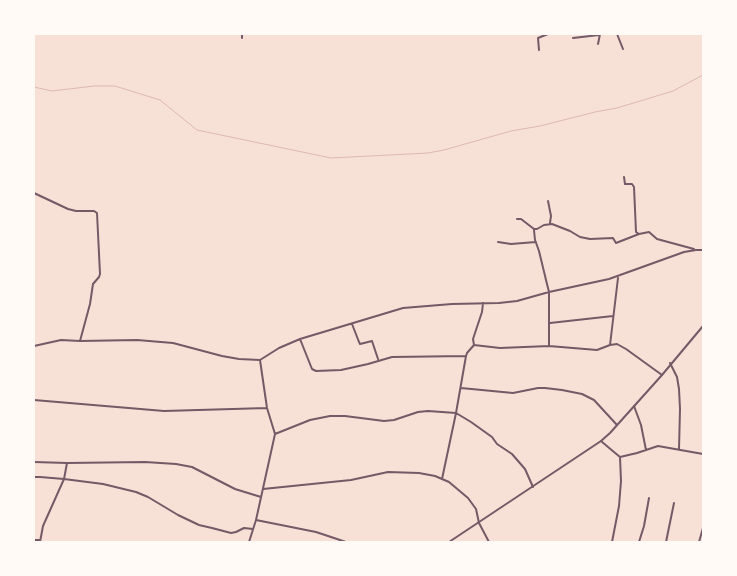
<!DOCTYPE html>
<html>
<head>
<meta charset="utf-8">
<style>
	body { margin:0 }
	#map { position:relative; width:737px; height:576px; overflow:hidden; background:#f7e1d7; font-family:"DM Sans",sans-serif }
	canvas { display:block }
	.frame { position:absolute; inset:0; border:35px solid #fffaf5; pointer-events:none }
</style>
</head>
<body>
<div id="map">
<canvas width="737" height="576"></canvas>
<div class="frame"></div>
</div>
<script>
const c = document.querySelector('canvas').getContext('2d');
c.lineJoin = 'round';
function toPath(rows) {
  const path = new Path2D();
  for (const r of rows) {
    path.moveTo(r[0], r[1]);
    for (let i = 2; i < r.length; i += 2) path.lineTo(r[i], r[i + 1]);
  }
  return path;
}
function stroke(path, color, width, dash) {
  c.strokeStyle = color;
  c.lineWidth = width;
  c.lineCap = dash ? 'butt' : 'round';
  c.setLineDash(dash || []);
  c.stroke(path);
}
const stream = toPath([
	[34,87,52,91,94,86,115,86,160,100,197,130,331,158,428,153,444,150,511,131,540,126,595,112,617,108,673,91,703,75]
]);
const minor = toPath([
	[617,34,623,49],
	[242,38,242,34],
	[573,38,599,35],
	[598,44,600,34],
	[539,50,538,38,548,34],
	[624,177,625,184,632,184,634,187,636,232,639,234,649,232,657,239,694,249],
	[34,193,68,209,76,211,94,211,97,213,100,274,99,277,93,284,90,304,80,341],
	[548,201,551,216,550,223],
	[517,219,521,219,534,229,537,229,544,225,552,224,570,231,580,237,590,239,613,238,616,243,639,234],
	[534,230,535,240,539,251,546,280,549,292,549,346],
	[498,242,511,244,536,242],
	[550,323,613,316],
	[352,324,359,342,360,344,372,341,378,359],
	[300,339,312,369,316,371,341,370,368,364,392,357,466,356],
	[474,345,500,348,549,346,597,350,610,345,617,344,626,349,662,375],
	[610,345,618,278],
	[34,346,61,340,80,341,137,340,173,343,222,356,239,359,260,360,279,348,300,339,403,308,452,304,499,303,517,301,549,292,609,279,684,252,696,250,703,250],
	[670,363,677,377,679,389,680,409,679,449],
	[461,388,513,393,538,388,545,388,562,390,582,394,594,400,617,425],
	[34,400,164,411,267,408],
	[634,406,641,425,646,450],
	[275,434,310,420,330,416,345,416,384,421,394,420,418,412,428,411,456,413,471,422,492,437,497,444,512,454,525,469,533,487],
	[601,441,608,447,620,457,637,453,658,446,703,454],
	[34,462,67,463,145,462,176,464,192,467,235,489,261,497],
	[34,477,40,477,64,479,103,484,136,492,148,497,178,515,199,525,212,528,231,533,236,532,244,528,253,529],
	[442,479,456,413,466,356,467,353,474,345,473,339,482,312,483,303],
	[263,489,351,480,388,472,419,473,435,476,449,482,468,498,476,509,479,523,489,542],
	[256,520,316,532,346,542],
	[34,540,39,540],
	[40,542,43,526,64,479,67,463],
	[249,542,256,520,275,434,267,408,260,360],
	[612,542,619,506,621,481,620,457],
	[639,542,644,526,649,498],
	[666,542,674,503],
	[699,542,703,528]
]);
const tertiary = toPath([
	[449,542,601,441,610,433,662,375,703,326]
]);
stroke(stream, '#dcb8b0', 1);
stroke(minor, '#755966', 2);
stroke(tertiary, '#755966', 2);
</script>
</body>
</html>
